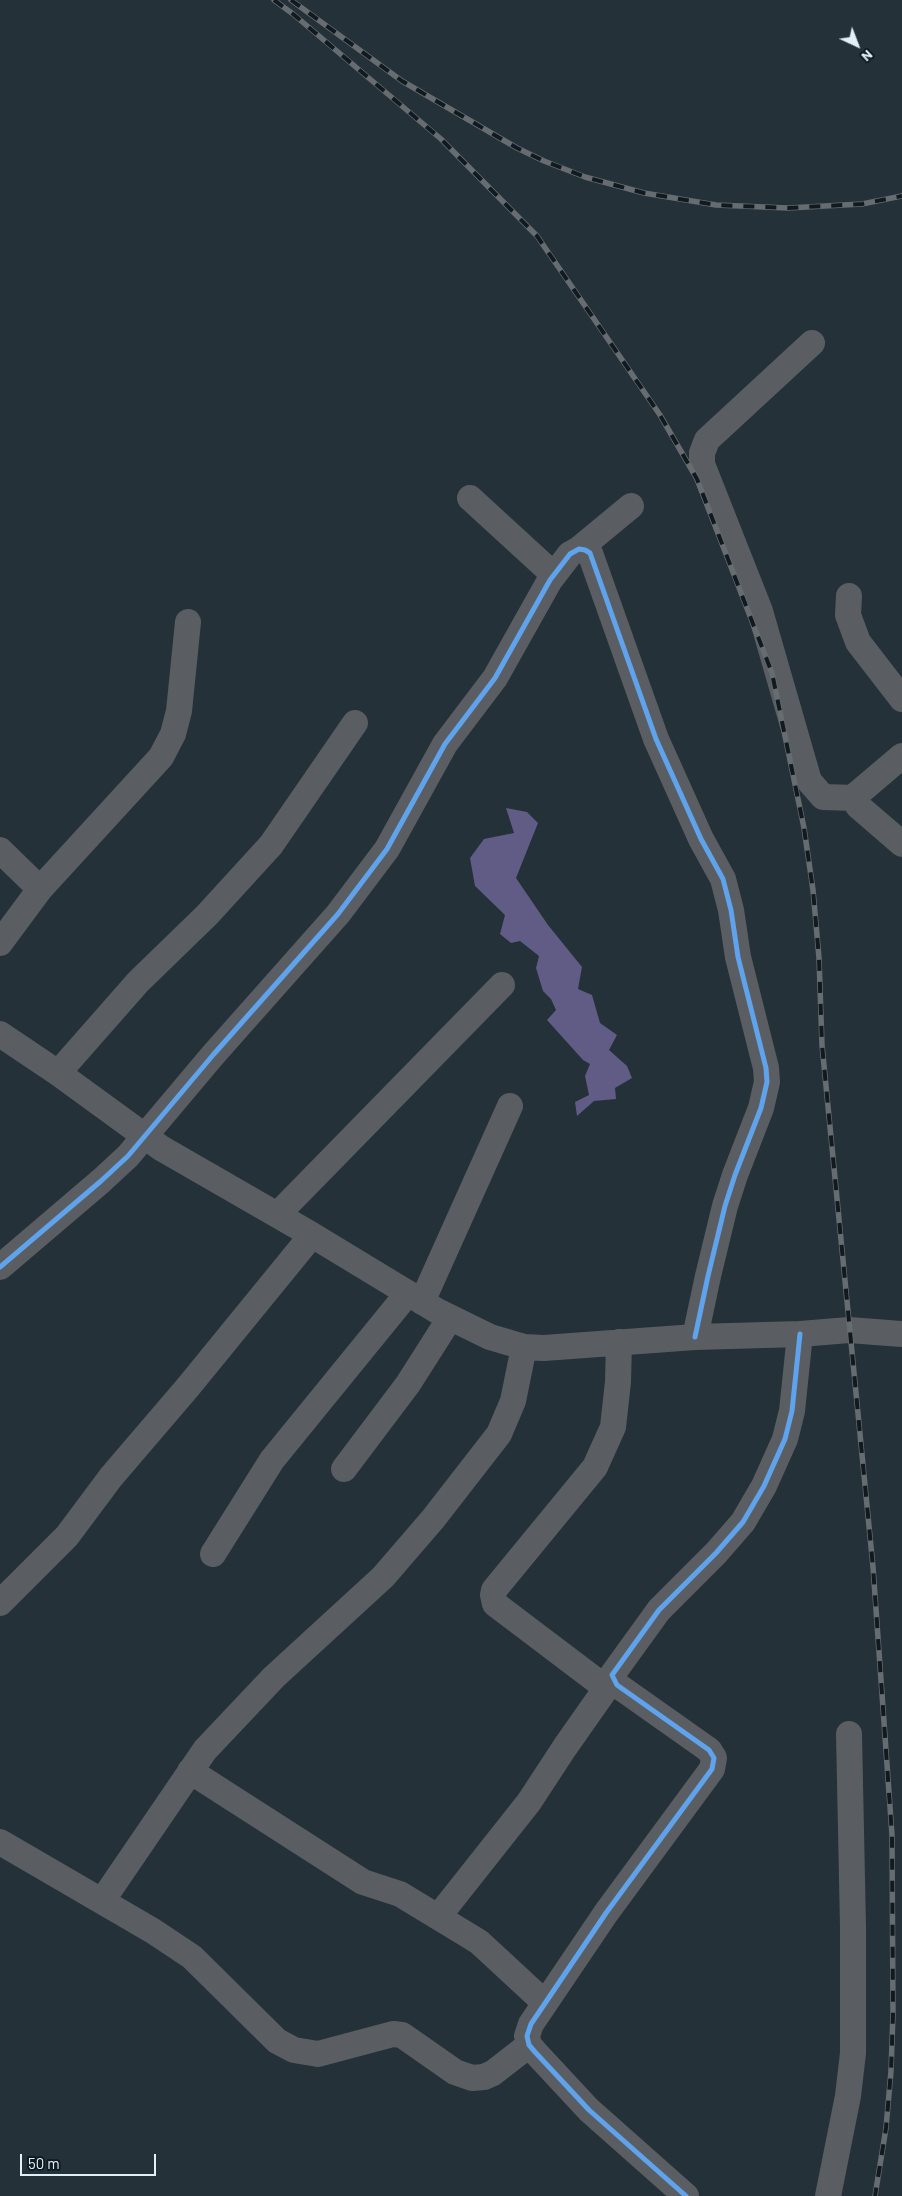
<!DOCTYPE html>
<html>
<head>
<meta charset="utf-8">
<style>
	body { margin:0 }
	#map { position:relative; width:902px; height:2196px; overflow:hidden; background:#243139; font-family:Barlow,sans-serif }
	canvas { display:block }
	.north { position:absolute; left:832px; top:20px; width:50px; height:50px; -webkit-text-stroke:4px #101a20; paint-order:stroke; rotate:137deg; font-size:14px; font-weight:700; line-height:20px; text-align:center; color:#e1f0f8 }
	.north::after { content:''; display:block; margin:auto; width:18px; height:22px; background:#e1f0f8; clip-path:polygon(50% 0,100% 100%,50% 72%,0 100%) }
	.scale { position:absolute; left:20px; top:2154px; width:136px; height:22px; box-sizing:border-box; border:2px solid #e1f0f8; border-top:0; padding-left:6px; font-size:15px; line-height:18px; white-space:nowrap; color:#e1f0f8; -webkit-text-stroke:4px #101a20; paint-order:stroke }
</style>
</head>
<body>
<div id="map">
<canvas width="902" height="2196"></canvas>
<div class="north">N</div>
<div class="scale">50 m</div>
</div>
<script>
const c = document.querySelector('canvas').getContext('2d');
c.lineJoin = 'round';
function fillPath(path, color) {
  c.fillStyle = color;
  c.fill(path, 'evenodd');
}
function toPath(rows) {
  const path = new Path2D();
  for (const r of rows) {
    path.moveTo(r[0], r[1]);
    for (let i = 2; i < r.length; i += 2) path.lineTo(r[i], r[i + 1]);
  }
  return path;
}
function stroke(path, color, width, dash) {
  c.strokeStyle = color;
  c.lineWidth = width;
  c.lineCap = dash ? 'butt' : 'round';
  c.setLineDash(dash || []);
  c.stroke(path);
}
const water = toPath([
	[506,808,527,812,538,823,516,878,548,925,582,967,578,989,592,995,600,1023,617,1035,609,1050,627,1066,632,1078,615,1088,616,1099,594,1101,577,1116,575,1102,589,1095,585,1076,590,1064,583,1060,547,1020,556,1010,551,999,543,991,536,968,539,956,520,941,511,943,500,934,505,915,475,886,470,858,484,839,514,833]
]);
const minor = toPath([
	[812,343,707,440,702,453,702,464,760,611,809,781,823,797,855,798],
	[470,498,554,575],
	[579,549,631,506],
	[849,596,848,615,858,642,902,699],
	[902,756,856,795,855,798,858,806,902,844],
	[0,850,40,889],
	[0,943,40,889,161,757,173,734,179,711,188,622],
	[0,1034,58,1073,161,1148,312,1235,439,1312,490,1337,524,1347,544,1348,695,1337,800,1334,849,1330,902,1334],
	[58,1073,138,982,207,915,271,845,355,723],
	[277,1215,502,985],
	[0,1267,101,1181,128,1156,213,1055,338,914,387,849,445,744,495,678,550,580,570,554,579,549,585,550,590,553,656,739,701,839,723,879,731,910,738,957,766,1068,767,1082,761,1108,735,1175,725,1206,708,1276,695,1337],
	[422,1302,510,1106],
	[344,1469,408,1384,450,1318],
	[213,1554,272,1460,408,1293],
	[0,1603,67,1536,111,1477,188,1387,312,1235],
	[606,1688,495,1604,493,1595,494,1590,595,1467,613,1427,618,1382,619,1342],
	[190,1771,363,1882,400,1894,466,1934,479,1942,545,2003],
	[0,1842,153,1931,192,1957,277,2041,294,2050,318,2054,393,2034,402,2035,455,2072,472,2078,484,2077,493,2073,529,2045],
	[102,1901,205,1750,274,1677,383,1577,433,1519,499,1434,513,1401,524,1347],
	[438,1917,529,1802,565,1747,612,1680],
	[686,2196,589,2110,535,2052,529,2045,527,2036,531,2024,606,1913,712,1769,714,1758,709,1750,617,1685,612,1675,659,1610,716,1553,743,1522,764,1486,785,1439,792,1411,800,1334],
	[828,2196,848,2096,853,2053,853,1927,849,1734]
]);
const rail = toPath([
	[274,0,293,14,441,139,537,236,660,415,697,479,772,673,804,828,813,890,819,958,822,1045,873,1567,892,1835,893,2014,891,2071,886,2128,875,2196],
	[291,0,402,81,517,148,544,161,585,177,644,193,716,205,788,208,862,204,902,196]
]);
const cycleway = toPath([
	[0,1267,101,1181,128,1156,213,1055,338,914,387,849,445,744,495,678,550,580,570,554,579,549,585,550,590,553,656,739,701,839,723,879,731,910,738,957,766,1068,767,1082,761,1108,735,1175,725,1206,708,1276,695,1337],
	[686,2196,589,2110,535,2052,529,2045,527,2036,531,2024,606,1913,712,1769,714,1758,709,1750,617,1685,612,1675,659,1610,716,1553,743,1522,764,1486,785,1439,792,1411,800,1334]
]);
fillPath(water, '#605c85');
stroke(minor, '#5a5e62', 26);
stroke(rail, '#666c6f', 5.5);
stroke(rail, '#101a20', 4, [11]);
stroke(cycleway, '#60a3ed', 5);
</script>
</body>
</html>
